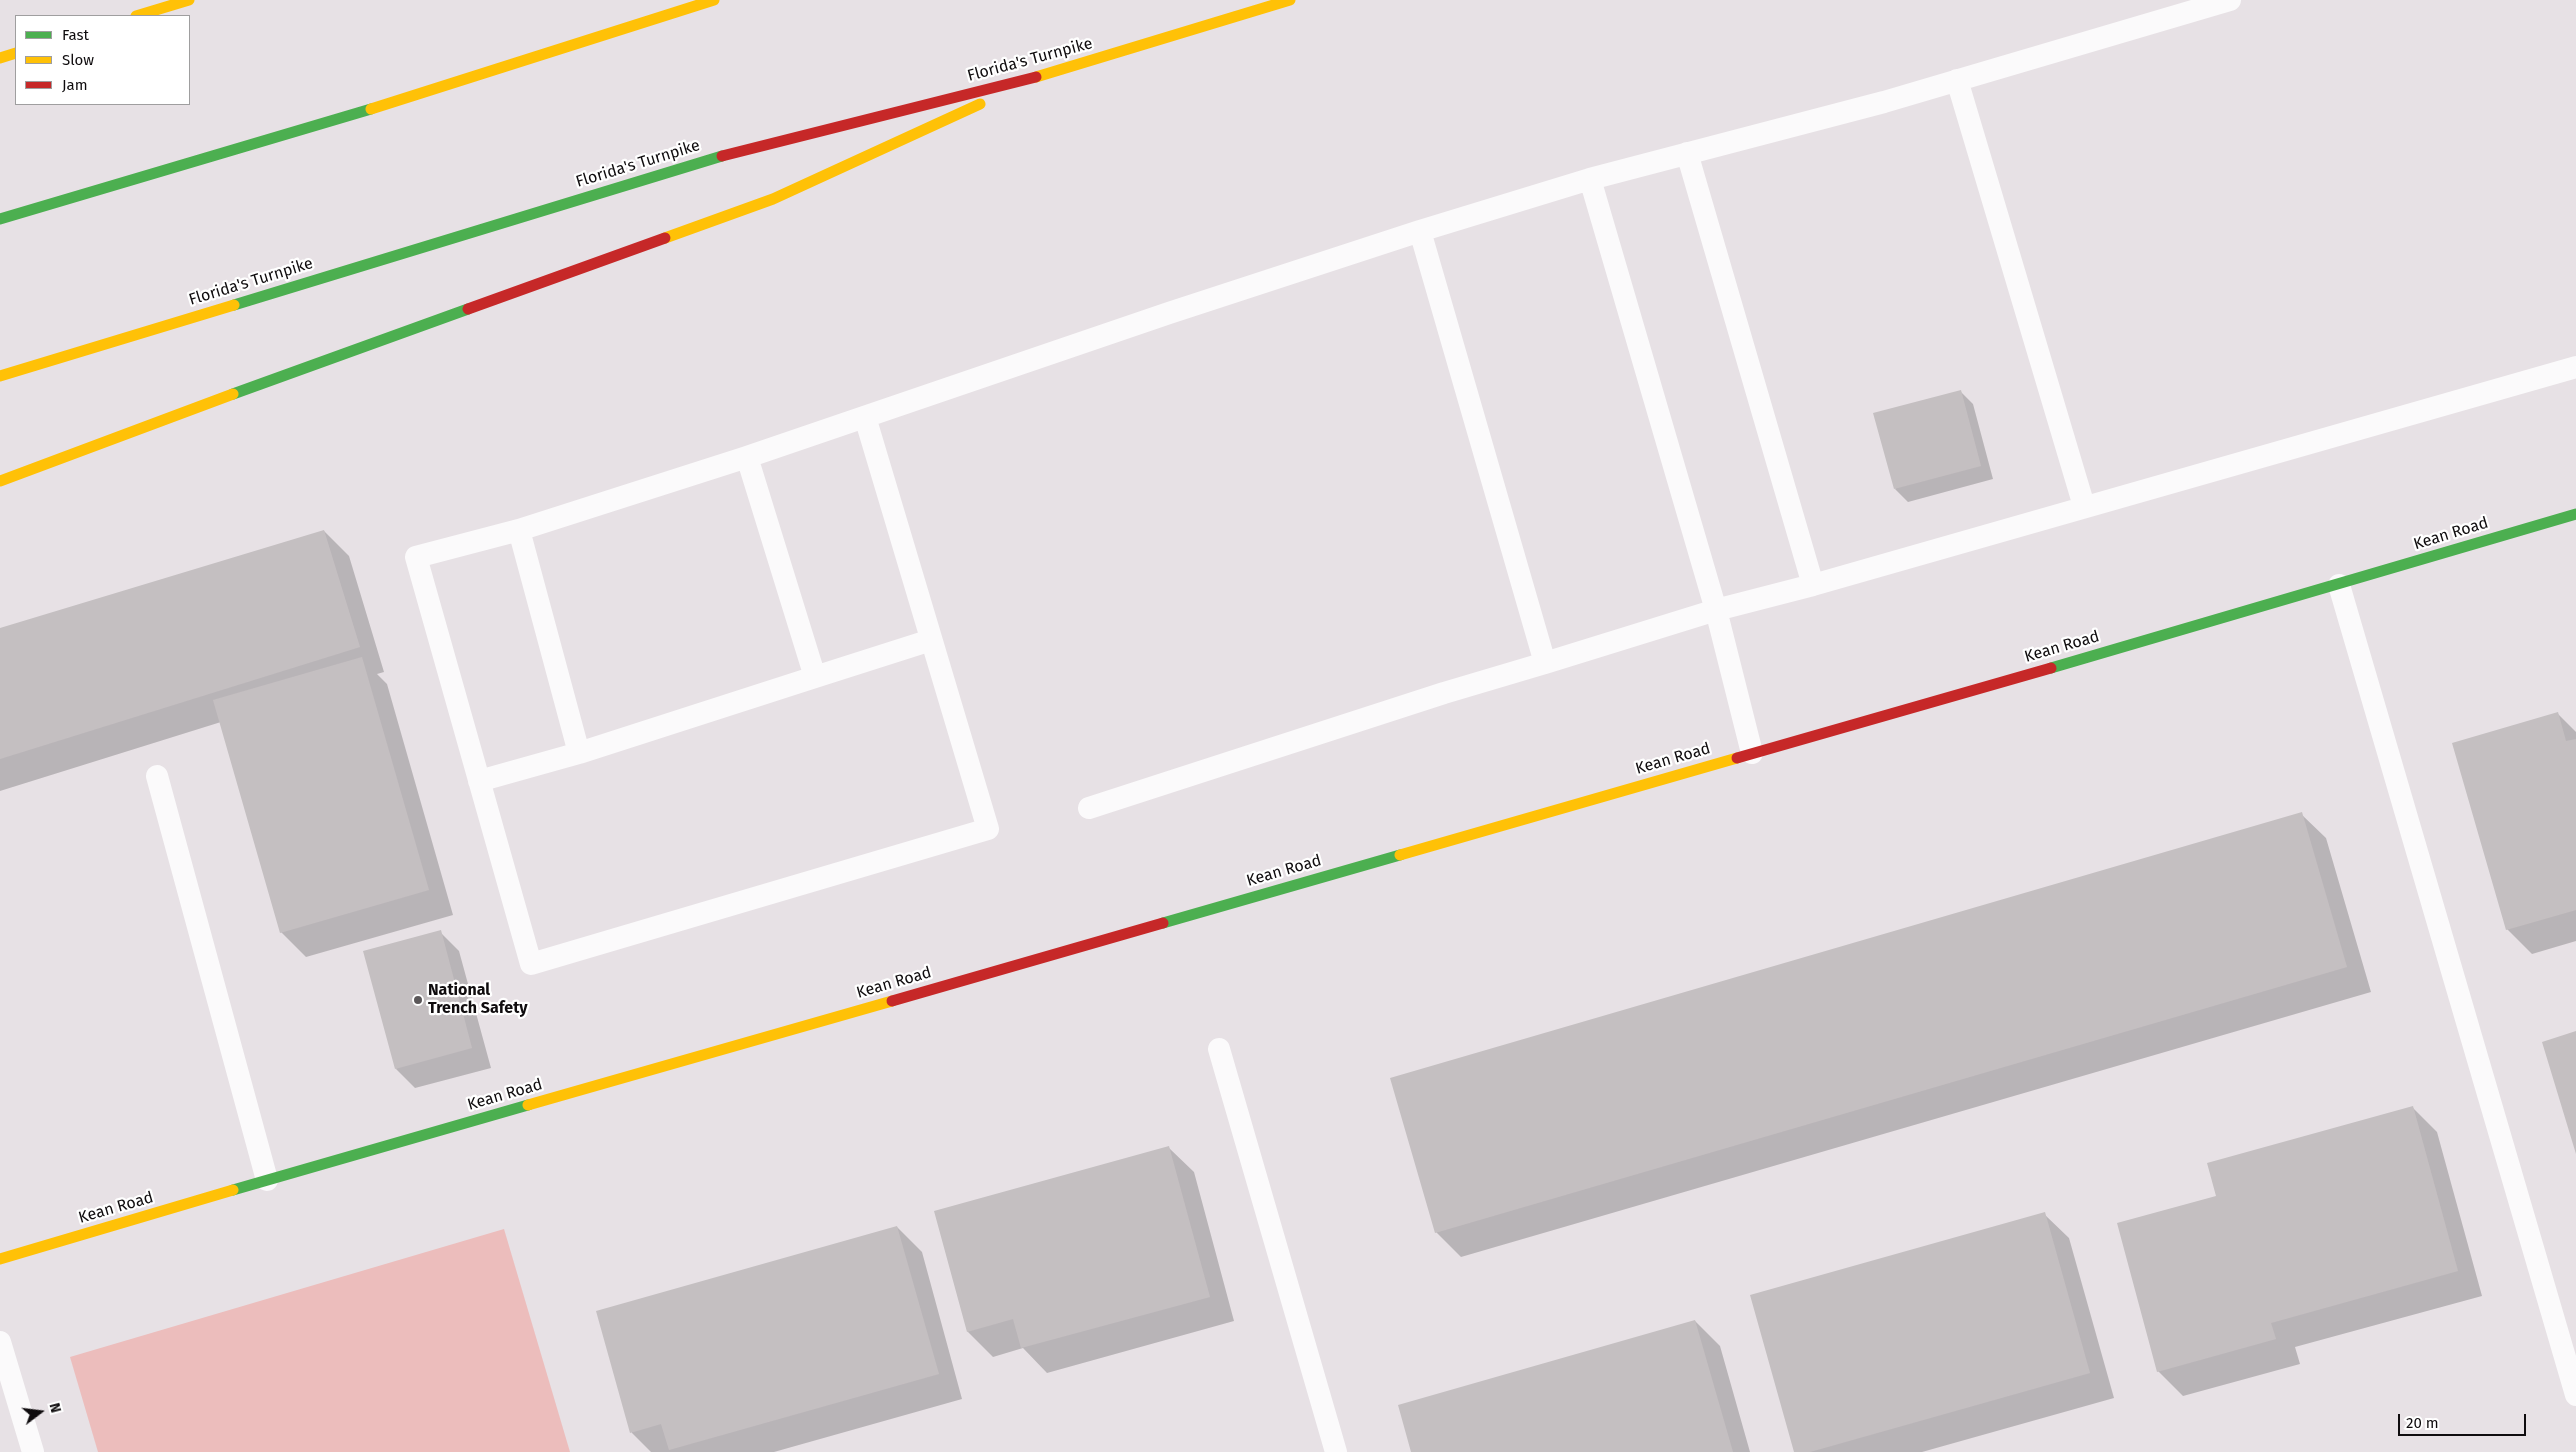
<!DOCTYPE html>
<html>
<head>
<meta charset="utf-8">
<style>
	body { margin:0 }
	#map { position:relative; width:2576px; height:1452px; overflow:hidden; background:#e7e1e5; font-family:"Fira Sans",sans-serif }
	canvas { display:block }
	.legend { position:absolute; left:15px; top:15px; width:175px; height:90px; box-sizing:border-box; background:#fff; border:1px solid #9f9e9f; margin:0; padding:6px 9px; list-style:none; font-size:15px; color:#0f0c0e }
	.legend li { display:flex; align-items:center; gap:10px; height:25px }
	.legend b { width:25px; border:1px solid #9f9e9f }
	.north { position:absolute; left:15px; top:1387px; width:50px; height:50px; -webkit-text-stroke:4px #fff; paint-order:stroke; rotate:75deg; font-size:14px; font-weight:700; line-height:20px; text-align:center; color:#0f0c0e }
	.north::after { content:''; display:block; margin:auto; width:18px; height:22px; background:#0f0c0e; clip-path:polygon(50% 0,100% 100%,50% 72%,0 100%) }
	.scale { position:absolute; left:2398px; top:1414px; width:128px; height:22px; box-sizing:border-box; border:2px solid #0f0c0e; border-top:0; padding-left:6px; font-size:15px; line-height:18px; white-space:nowrap; color:#0f0c0e; -webkit-text-stroke:4px #fff; paint-order:stroke }
</style>
</head>
<body>
<div id="map">
<canvas width="2576" height="1452"></canvas>
<ul class="legend">
<li><b style="height:6px;background:#4caf50"></b>Fast</li>
<li><b style="height:6px;background:#ffc107"></b>Slow</li>
<li><b style="height:6px;background:#c62828"></b>Jam</li>
</ul>
<div class="north">N</div>
<div class="scale">20 m</div>
</div>
<script>
const c = document.querySelector('canvas').getContext('2d');
c.lineJoin = 'round';
function fillPath(path, color) {
  c.fillStyle = color;
  c.fill(path, 'evenodd');
}
function toPath(rows) {
  const path = new Path2D();
  for (const r of rows) {
    path.moveTo(r[0], r[1]);
    for (let i = 2; i < r.length; i += 2) path.lineTo(r[i], r[i + 1]);
  }
  return path;
}
function stroke(path, color, width, dash) {
  c.strokeStyle = color;
  c.lineWidth = width;
  c.lineCap = dash ? 'butt' : 'round';
  c.setLineDash(dash || []);
  c.stroke(path);
}
function write(font, color, halo, rows, align = 'center') {
  c.font = font + ' "Fira Sans",sans-serif';
  c.lineWidth = 4.5;
  c.setLineDash([]);
  c.textBaseline = 'middle';
  c.strokeStyle = halo;
  c.fillStyle = color;
  for (const [text, x, y, turn = 0] of rows) {
    c.save();
    c.translate(x, y);
    c.rotate((+turn || 0) * Math.PI / 180);
    c.textAlign = isNaN(turn) ? turn : align;
    if (halo) c.strokeText(text, 0, 0);
    c.fillText(text, 0, 0);
    c.restore();
  }
}
const green = toPath([
	[504,1229,570,1452,98,1452,70,1357]
]);
const shadow = toPath([
	[1960,391,1973,404,1993,479,1908,502,1895,489],
	[324,531,349,556,384,672,377,674,387,684,453,915,306,957,281,932,221,722,0,791,0,630],
	[2557,713,2576,732,2576,941,2532,954,2507,929],
	[2301,814,2326,838,2371,992,1461,1257,1436,1232],
	[440,932,459,951,491,1068,415,1088,396,1069],
	[2413,1108,2437,1132,2482,1296,2295,1347,2300,1364,2183,1396,2158,1371,2217,1197],
	[1169,1148,1194,1172,1234,1321,1047,1373,1023,1348,993,1357,968,1332,935,1212],
	[2044,1214,2069,1238,2114,1398,1922,1452,1796,1452],
	[897,1227,922,1252,962,1399,774,1452,651,1452,632,1433,598,1312],
	[1695,1321,1720,1346,1750,1452,1413,1452]
]);
const building = toPath([
	[1961,390,1981,466,1894,489,1873,413],
	[324,530,360,647,0,759,0,628],
	[362,657,429,890,280,933,213,700],
	[2558,712,2566,741,2576,739,2576,910,2506,930,2452,743],
	[2302,812,2347,967,1435,1233,1390,1078],
	[441,930,472,1048,395,1069,363,951],
	[2576,1031,2576,1154,2542,1042],
	[2413,1106,2458,1271,2271,1323,2276,1339,2157,1372,2117,1223,2216,1196,2207,1163],
	[1169,1146,1210,1297,1021,1348,1013,1319,967,1332,934,1211],
	[2045,1212,2090,1373,1810,1452,1794,1452,1750,1295],
	[897,1226,939,1374,669,1450,661,1424,630,1433,596,1311],
	[1695,1320,1733,1452,1411,1452,1398,1405]
]);
const lane = toPath([
	[1957,80,2084,506],
	[1687,153,1813,585,1716,610,1545,663,1420,231,1590,179,1716,610,1752,753],
	[1590,179,1884,102,2230,0],
	[747,457,519,530,416,557,531,964,988,829,865,417],
	[519,530,579,753,815,677,747,457,1169,313,1420,231],
	[1813,585,2576,367],
	[2339,585,2576,1395],
	[815,677,931,640],
	[157,776,267,1180],
	[479,781,579,753],
	[1089,808,1444,693,1545,663],
	[1219,1049,1336,1452],
	[0,1342,33,1452]
]);
const fast = toPath([
	[0,219,371,109],
	[234,305,722,156],
	[233,394,468,309],
	[2051,668,2576,514],
	[1163,923,1400,855],
	[233,1190,528,1105]
]);
const slow = toPath([
	[136,16,189,0],
	[0,58,16,53],
	[1036,77,1290,0],
	[371,109,714,0],
	[665,238,773,199,980,104],
	[0,376,234,305],
	[0,481,233,394],
	[1400,855,1737,758],
	[528,1105,892,1001],
	[0,1259,233,1190]
]);
const jam = toPath([
	[722,156,1036,77],
	[468,309,665,238],
	[1737,758,2051,668],
	[892,1001,1163,923]
]);
const markers = [
	[418,1000,5,"#5b5759"]
];
const streetNames = [
	["Florida's Turnpike",1030,60,-15],
	["Florida's Turnpike",638,164,-17],
	["Florida's Turnpike",251,282,-17],
	["Kean Road",2451,534,-17],
	["Kean Road",2062,647,-16],
	["Kean Road",1673,759,-16],
	["Kean Road",1284,871,-16],
	["Kean Road",894,983,-16],
	["Kean Road",505,1095,-16],
	["Kean Road",116,1208,-16]
];
const poiNames = [
	["National",428,991],
	["Trench Safety",428,1009]
];
fillPath(green, '#ecbdbc');
fillPath(shadow, '#0003');
fillPath(building, '#c4bfc1');
stroke(lane, '#fbfafb', 22);
stroke(fast, '#4caf50', 11);
stroke(slow, '#ffc107', 11);
stroke(jam, '#c62828', 11);
for (const [x, y, r, color] of markers) {
  const dot = new Path2D();
  dot.arc(x, y, r, 0, 2 * Math.PI);
  c.fillStyle = color;
  c.fill(dot);
  stroke(dot, '#fff', 2);
}
write('16px', '#0f0c0e', '#fff', streetNames);
write('bold 16px', '#0f0c0e', '#fff', poiNames, 'left');
</script>
</body>
</html>
